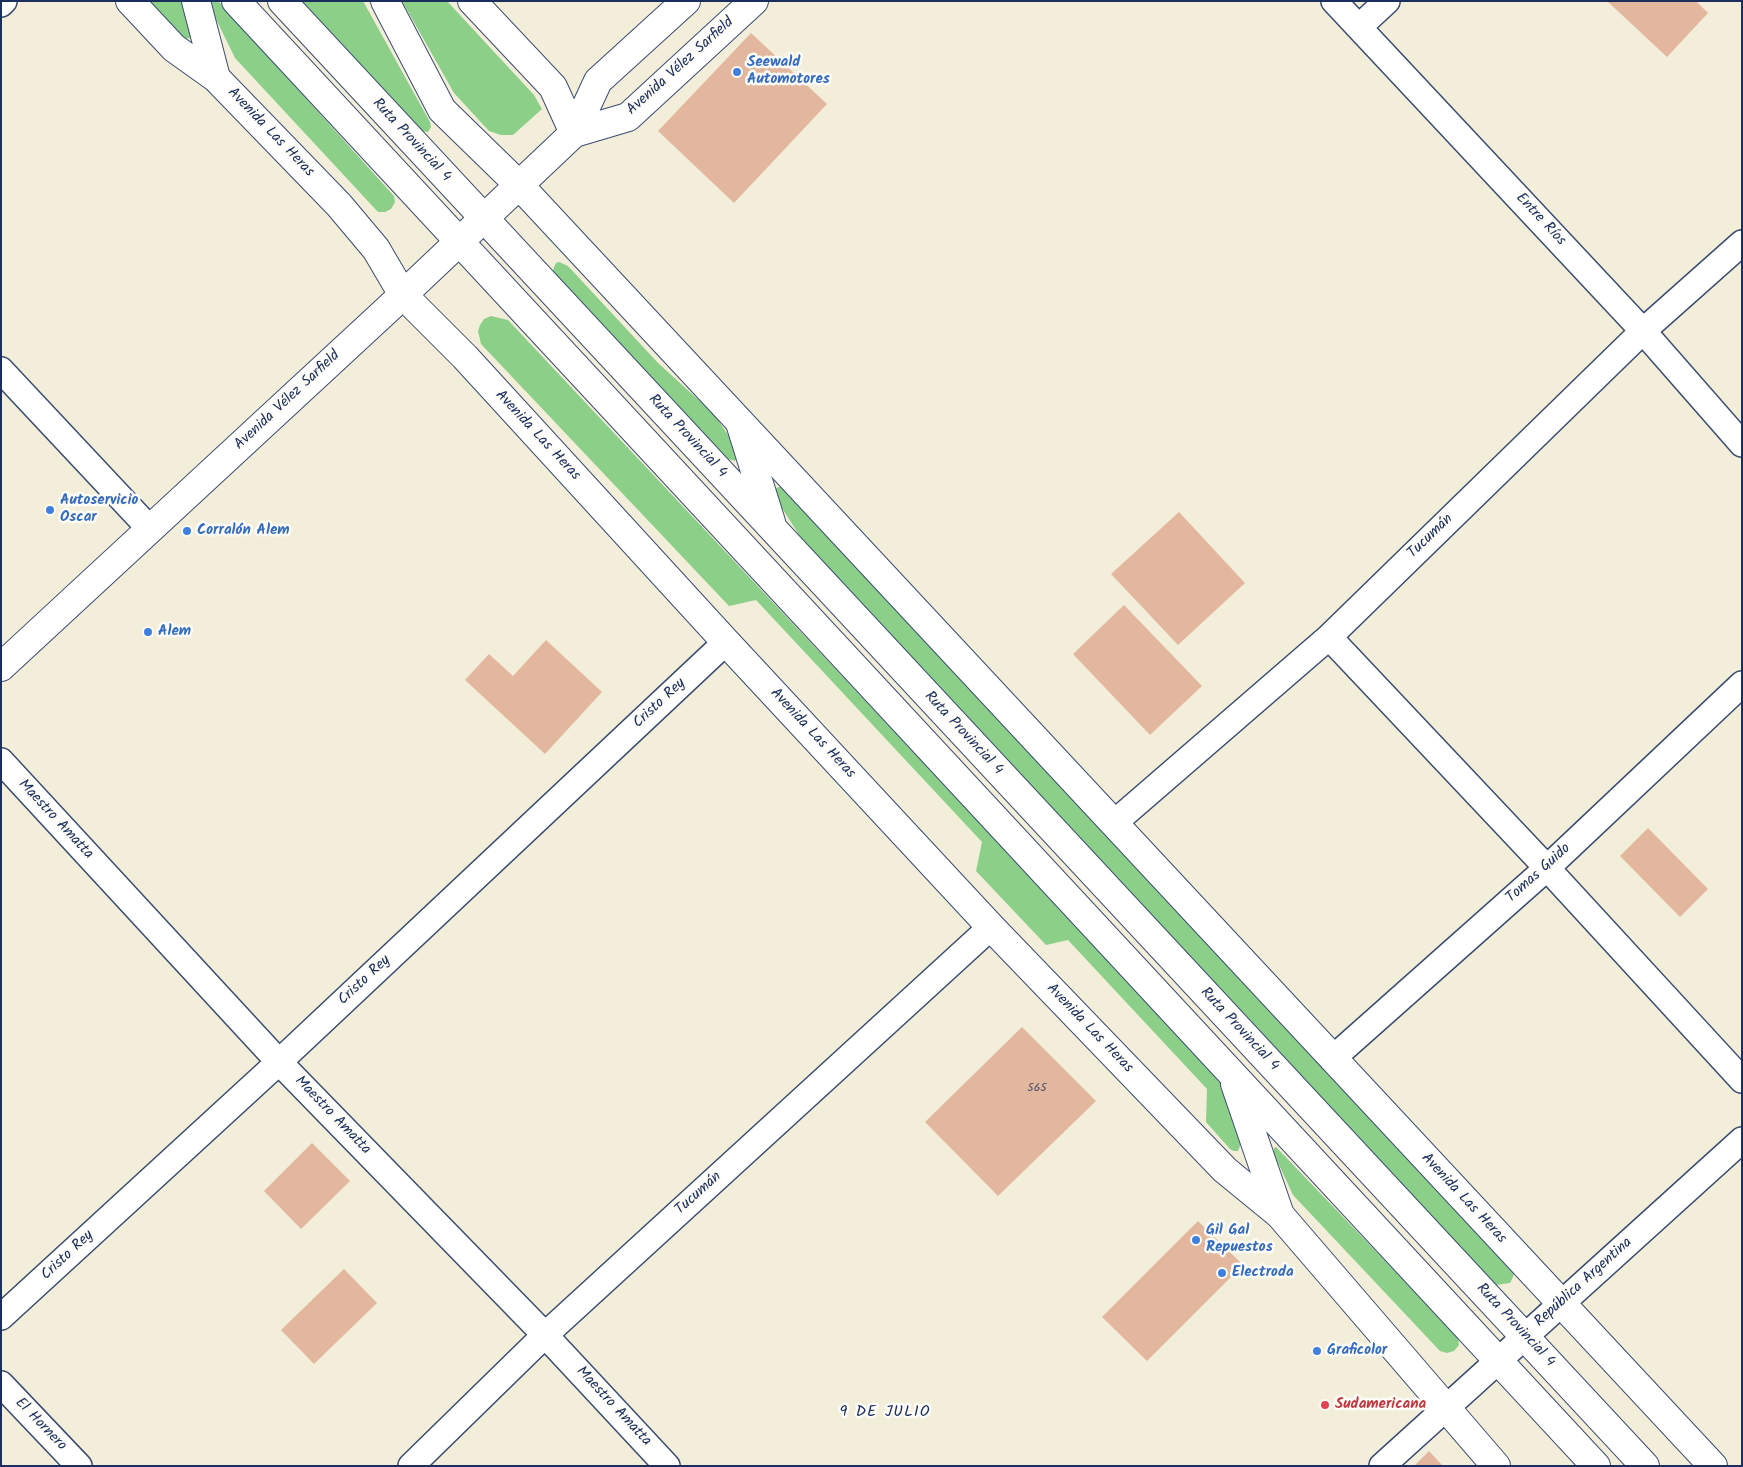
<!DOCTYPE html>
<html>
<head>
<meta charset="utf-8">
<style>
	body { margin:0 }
	#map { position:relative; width:1743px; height:1467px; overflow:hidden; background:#f3eeda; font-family:Kalam,sans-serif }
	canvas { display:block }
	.frame { position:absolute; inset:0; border:2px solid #1b2f5e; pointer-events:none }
</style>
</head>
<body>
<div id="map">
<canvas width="1743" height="1467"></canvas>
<div class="frame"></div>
</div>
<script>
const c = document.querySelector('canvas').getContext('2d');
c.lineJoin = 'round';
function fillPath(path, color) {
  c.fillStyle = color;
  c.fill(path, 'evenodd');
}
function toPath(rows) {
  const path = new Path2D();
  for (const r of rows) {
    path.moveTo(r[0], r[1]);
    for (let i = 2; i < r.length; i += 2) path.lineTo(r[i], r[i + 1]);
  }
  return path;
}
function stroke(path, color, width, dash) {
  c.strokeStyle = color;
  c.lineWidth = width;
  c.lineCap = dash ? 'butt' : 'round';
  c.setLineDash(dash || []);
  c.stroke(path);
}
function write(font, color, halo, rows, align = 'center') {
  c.font = font + ' Kalam,sans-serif';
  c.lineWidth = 5;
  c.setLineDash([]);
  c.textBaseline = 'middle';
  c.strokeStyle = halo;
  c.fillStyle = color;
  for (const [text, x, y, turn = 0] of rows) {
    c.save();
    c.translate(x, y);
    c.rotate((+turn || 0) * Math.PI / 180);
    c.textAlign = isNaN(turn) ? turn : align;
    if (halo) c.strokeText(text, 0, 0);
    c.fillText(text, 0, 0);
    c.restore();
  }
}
const green = toPath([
	[148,1,183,1,191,33,190,38,185,39,181,37],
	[211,1,218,1,221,4,394,196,395,202,391,209,385,212,378,212,235,58,212,11],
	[299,1,363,1,430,122,431,127,428,132,420,131],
	[402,1,447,1,534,95,542,109,513,135,501,135,489,131,454,93],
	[559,262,568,266,658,363,713,413,733,442,738,457,735,461,728,459,557,277,553,271,554,267,556,263],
	[491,316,508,320,1221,1080,1240,1141,1240,1146,1238,1151,1234,1151,1230,1149,1206,1122,1207,1089,1068,940,1046,945,976,871,982,842,756,600,729,606,481,344,478,331,480,325,484,319],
	[779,487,782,487,1515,1269,1513,1277,1510,1283,1496,1285,803,541,773,494,776,488],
	[1276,1147,1458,1337,1459,1345,1454,1351,1447,1353,1440,1351,1293,1195,1273,1152,1274,1148]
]);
const building = toPath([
	[1607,1,1696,1,1708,13,1667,57],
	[751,33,827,104,734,203,658,131],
	[1179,512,1245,583,1178,645,1111,574],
	[1124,605,1202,686,1150,735,1073,654],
	[546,640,602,692,545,754,465,680,489,654,513,676],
	[1648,828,1708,889,1680,917,1620,856],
	[1022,1027,1096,1101,998,1196,925,1122],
	[312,1143,350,1181,301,1229,264,1191],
	[1198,1221,1243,1265,1147,1361,1102,1317],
	[344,1269,377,1303,314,1364,281,1330],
	[1429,1451,1443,1466,1414,1466]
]);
const street = toPath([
	[1334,1,1643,331,1742,444],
	[1,4,4,1],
	[1359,27,1387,1],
	[1,370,150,529],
	[1329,637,1547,868,1742,1080],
	[1,761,279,1062,545,1335,667,1466],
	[1114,823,1329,637,1643,331,1742,243],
	[1332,1059,1547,868,1742,684],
	[1,1317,279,1062,726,642],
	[1,1384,79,1466],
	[411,1466,545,1335,991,927],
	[1382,1466,1742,1140]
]);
const secondary = toPath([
	[130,1,174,48,216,78,339,205,376,249,403,295,465,357,726,642,991,927,1225,1170,1280,1215,1496,1466],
	[385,1,442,110,519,185,1713,1466],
	[472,1,553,87,574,133],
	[574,133,628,117,754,1],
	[1,667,389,308,574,133,598,81,686,1]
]);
const primary = toPath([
	[196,1,216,78],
	[236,1,1596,1466],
	[282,1,1645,1466],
	[740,423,771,522],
	[1235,1084,1280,1215]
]);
const markers = [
	[737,72,5,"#3f7fe0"],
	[50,510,5,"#3f7fe0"],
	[187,531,5,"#3f7fe0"],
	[148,632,5,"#3f7fe0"],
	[1196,1240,5,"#3f7fe0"],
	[1222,1273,5,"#3f7fe0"],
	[1317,1351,5,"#3f7fe0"],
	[1325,1405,5,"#e0444e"]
];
const numberNames = [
	["565",1037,1089]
];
const shopNames = [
	["Seewald",747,63],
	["Automotores",747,80],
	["Autoservicio",60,501],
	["Oscar",60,518],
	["Corralón Alem",197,531],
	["Alem",158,632],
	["Gil Gal",1206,1231],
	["Repuestos",1206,1248],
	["Electroda",1232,1273],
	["Graficolor",1327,1351]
];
const streetNames = [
	["Avenida Vélez Sarfield",681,67,-42],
	["Avenida Las Heras",270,133,46],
	["Ruta Provincial 4",411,141,47],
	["Entre Ríos",1540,220,47],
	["Avenida Vélez Sarfield",288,401,-43],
	["Avenida Las Heras",537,436,47],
	["Ruta Provincial 4",687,437,47],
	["Tucumán",1431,537,-44],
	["Cristo Rey",660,704,-43],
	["Avenida Las Heras",812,734,47],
	["Ruta Provincial 4",963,734,47],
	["Maestro Amatta",55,820,47],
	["Tomas Guido",1539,874,-42],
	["Cristo Rey",365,981,-43],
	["Avenida Las Heras",1089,1029,46],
	["Ruta Provincial 4",1239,1030,47],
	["Maestro Amatta",332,1116,46],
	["Tucumán",699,1194,-42],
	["Avenida Las Heras",1463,1199,47],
	["Cristo Rey",68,1256,-43],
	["República Argentina",1584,1283,-42],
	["Ruta Provincial 4",1515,1326,47],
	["Maestro Amatta",613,1407,47],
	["El Hornero",40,1425,46]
];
const healthNames = [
	["Sudamericana",1335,1405]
];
const neighbourhoodNames = [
	["9 DE JULIO",885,1413]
];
fillPath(green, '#8bcf89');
fillPath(building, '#e2b79d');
stroke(street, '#3b4c71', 28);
stroke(secondary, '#3b4c71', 30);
stroke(primary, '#3b4c71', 30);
stroke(street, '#fff', 25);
stroke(secondary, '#fff', 28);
stroke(primary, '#fff', 28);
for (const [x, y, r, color] of markers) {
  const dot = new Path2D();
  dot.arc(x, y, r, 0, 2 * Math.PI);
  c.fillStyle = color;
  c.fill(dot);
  stroke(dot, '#fdfcf7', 2);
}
write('12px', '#4d516e', null, numberNames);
write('bold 15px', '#366cbe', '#fdfcf7', shopNames, 'left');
write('15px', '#1b2f5e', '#fdfcf7', streetNames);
write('bold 15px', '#be3a42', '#fdfcf7', healthNames, 'left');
c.letterSpacing = '1px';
write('16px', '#1b2f5e', '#fdfcf7', neighbourhoodNames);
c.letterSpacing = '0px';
</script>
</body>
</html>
